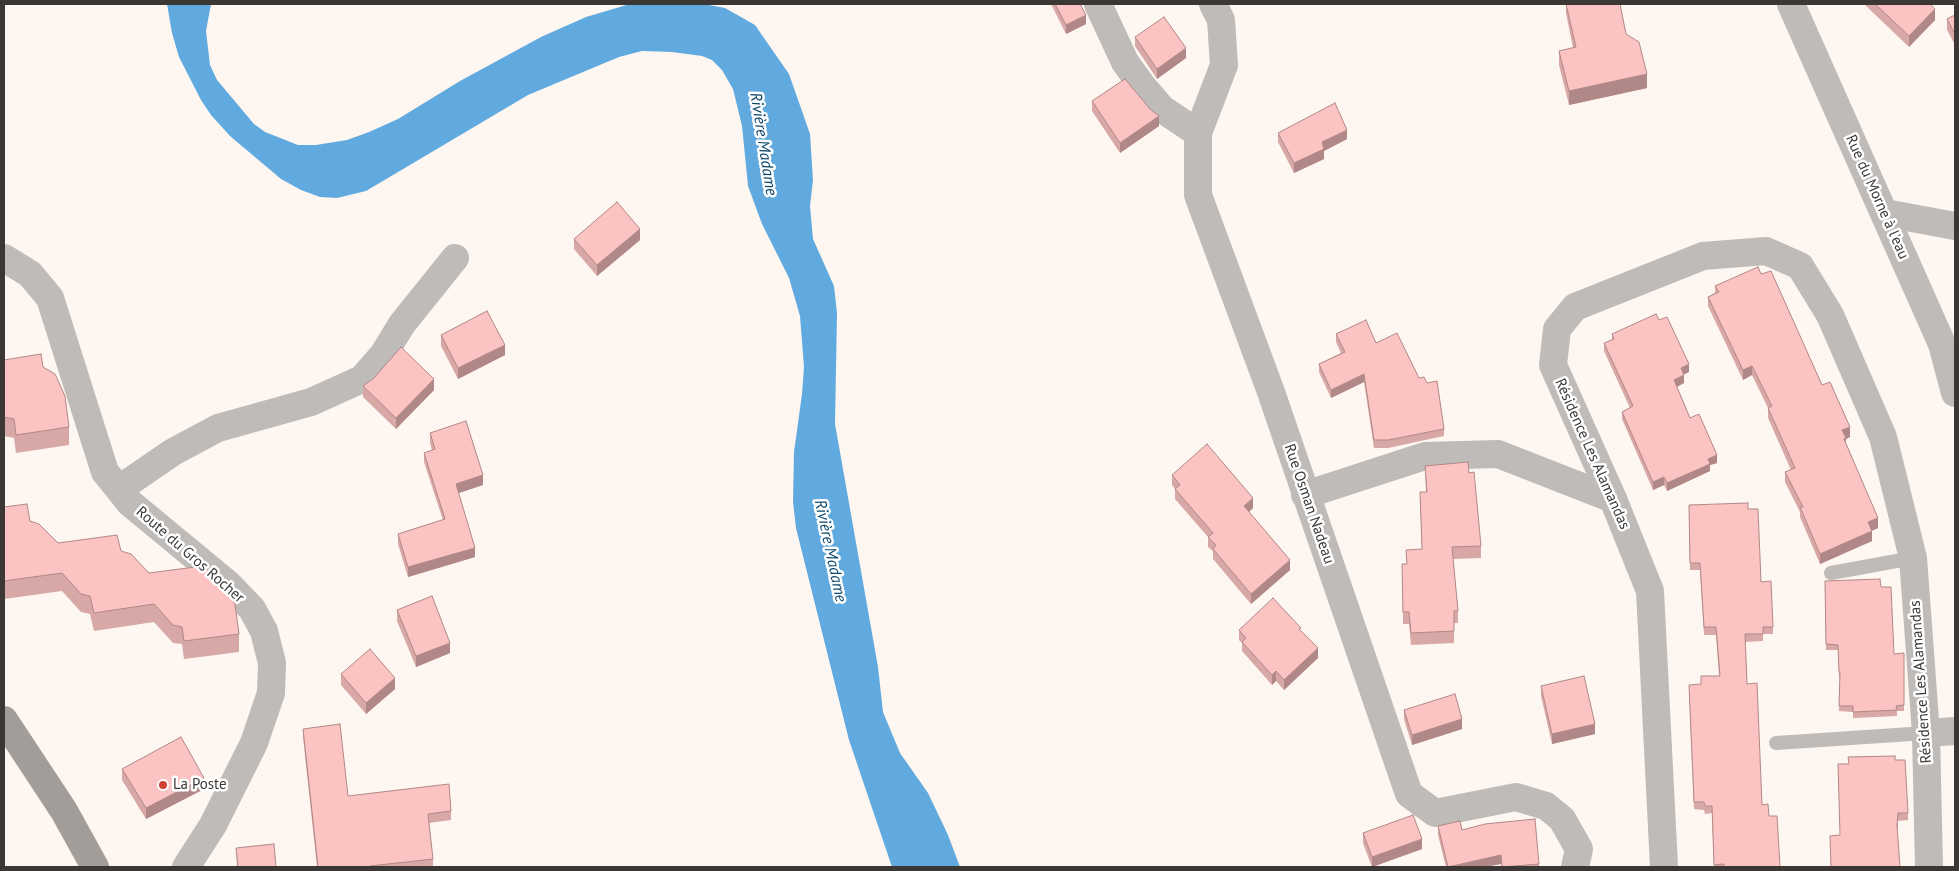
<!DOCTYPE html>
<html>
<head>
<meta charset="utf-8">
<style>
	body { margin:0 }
	#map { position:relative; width:1959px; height:871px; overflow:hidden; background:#fef6f0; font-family:"PT Sans",sans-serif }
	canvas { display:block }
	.frame { position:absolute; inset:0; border:5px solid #3b3735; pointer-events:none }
</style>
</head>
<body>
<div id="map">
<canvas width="1959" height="871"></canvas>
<div class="frame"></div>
</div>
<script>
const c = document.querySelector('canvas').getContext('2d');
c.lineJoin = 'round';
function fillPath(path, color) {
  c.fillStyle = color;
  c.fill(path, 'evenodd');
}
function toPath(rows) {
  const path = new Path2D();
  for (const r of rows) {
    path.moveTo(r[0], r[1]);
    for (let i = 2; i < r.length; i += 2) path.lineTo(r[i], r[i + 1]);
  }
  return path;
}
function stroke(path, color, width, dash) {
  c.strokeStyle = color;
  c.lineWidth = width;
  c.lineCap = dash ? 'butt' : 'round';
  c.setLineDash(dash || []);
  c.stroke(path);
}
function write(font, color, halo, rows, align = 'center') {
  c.font = font + ' "PT Sans",sans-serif';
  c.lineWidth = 5;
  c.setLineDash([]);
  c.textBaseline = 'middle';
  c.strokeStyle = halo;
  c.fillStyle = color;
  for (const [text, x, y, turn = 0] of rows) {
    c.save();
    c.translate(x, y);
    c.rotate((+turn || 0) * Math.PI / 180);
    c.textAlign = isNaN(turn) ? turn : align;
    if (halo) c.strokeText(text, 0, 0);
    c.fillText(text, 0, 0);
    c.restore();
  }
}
const water = toPath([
	[167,4,211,4,206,31,210,65,217,80,254,124,265,132,298,145,316,145,347,140,369,132,398,119,460,81,541,37,586,17,630,4,709,5,725,8,755,25,789,74,810,134,813,180,810,206,813,239,834,286,837,313,835,424,878,667,883,712,900,753,928,793,948,835,960,867,892,867,849,740,796,528,793,502,794,452,802,394,804,367,800,316,789,278,762,224,748,186,742,126,733,89,722,70,712,60,702,56,672,52,642,51,619,57,528,95,366,191,337,198,320,197,301,190,281,179,230,136,211,115,201,100,179,57,172,33]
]);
const lane = toPath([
	[1831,573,1913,558],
	[1776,743,1926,733]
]);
const street = toPath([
	[1098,4,1125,62,1143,87,1162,109,1198,133],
	[1213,4,1221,20,1224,65,1198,133,1198,195,1271,392,1409,794,1435,813,1516,797,1546,806,1562,819,1579,849,1575,867],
	[1791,4,1942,344,1955,393],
	[1885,213,1955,226],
	[4,258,30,274,50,298,105,472,130,503,228,584,252,609,264,631,272,663,271,693,254,743,213,825,186,867],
	[119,489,173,452,218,428,311,402,362,379,383,355,402,324,455,258],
	[1305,495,1425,456,1498,454,1613,499],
	[1926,733,1955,731],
	[1664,867,1650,591,1613,499,1553,365,1557,329,1575,307,1703,256,1766,251,1800,266,1830,315,1883,437,1913,558,1926,733,1929,867]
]);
const secondary = toPath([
	[4,720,64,811,95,867]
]);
const wall = toPath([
	[1051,4,1080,4,1086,24,1066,34],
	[1566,4,1620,4,1626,34,1647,88,1569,105,1559,65,1559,51,1573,48,1566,13],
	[1864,4,1930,4,1935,20,1909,47],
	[1955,15,1955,45,1947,30,1947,19],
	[1135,37,1186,58,1157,79,1135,46],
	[1092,101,1159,126,1120,153,1092,111],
	[1278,133,1347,139,1324,151,1324,159,1294,173,1278,142],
	[574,239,640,240,597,276,574,249],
	[1761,274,1850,437,1846,439,1846,444,1878,528,1872,531,1872,541,1820,564,1800,517,1800,512,1785,482,1785,472,1791,470,1768,418,1768,408,1752,375,1743,380,1708,306,1708,297,1715,293,1715,286],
	[1659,320,1689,372,1683,374,1684,383,1677,387,1690,418,1717,463,1710,465,1710,471,1667,491,1664,485,1653,490,1622,419,1622,412,1630,408,1604,351,1604,343,1612,340,1612,334],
	[1336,334,1376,343,1444,429,1444,436,1388,448,1374,448,1364,382,1331,398,1319,372,1319,364,1341,353,1336,342],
	[441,335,505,355,458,379,441,346],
	[4,360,43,367,69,427,69,445,16,453,14,438,4,436],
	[363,386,434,390,396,429,363,397],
	[430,433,483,485,458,493,475,557,408,577,398,544,398,534,443,520,424,462,424,453,432,450,430,443],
	[1425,466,1469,473,1481,546,1481,558,1453,559,1458,611,1458,623,1454,623,1454,643,1411,645,1409,624,1403,624,1402,564,1406,564,1422,549,1420,492,1426,492],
	[1172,475,1253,508,1249,512,1290,570,1251,604,1213,559,1213,551,1208,547,1208,537,1175,499,1175,489,1172,485],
	[1689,505,1748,509,1761,582,1773,627,1773,634,1763,634,1763,641,1745,642,1747,684,1762,805,1769,816,1780,867,1714,867,1712,813,1705,814,1704,810,1694,809,1689,692,1701,684,1719,676,1716,635,1704,635,1700,570,1690,570],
	[4,507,30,521,58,543,121,551,149,573,212,578,239,634,239,652,184,659,182,644,173,643,154,622,94,631,90,614,81,612,62,591,4,599],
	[1825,581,1881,587,1894,654,1904,653,1904,711,1897,711,1897,716,1853,718,1853,712,1839,711,1840,677,1839,677,1838,650,1826,650],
	[397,610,450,653,416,667,397,621],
	[1239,630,1301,631,1318,658,1284,690,1276,681,1272,685,1242,651,1242,643,1239,640],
	[341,674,395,689,366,714,341,685],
	[1541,686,1595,734,1552,744,1541,696],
	[1404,710,1462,729,1412,745,1404,719],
	[303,729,348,796,451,811,451,820,429,823,433,859,433,867,317,867,303,737],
	[1895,760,1908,813,1908,820,1898,821,1898,828,1840,835],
	[122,769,204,789,146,819,122,780],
	[1438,826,1462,830,1539,864,1539,867,1501,867,1501,864,1484,867,1446,867,1438,835],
	[1363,833,1422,849,1372,867,1363,843],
	[236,848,276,867,237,867]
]);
const shadedWall = toPath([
	[1935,9,1935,20,1909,47,1909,36],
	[1086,15,1086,24,1066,34,1066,25],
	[1186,48,1186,58,1157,79,1157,69],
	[1647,74,1647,88,1569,105,1569,91],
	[1159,116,1159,126,1120,153,1120,143],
	[1347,130,1347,139,1324,151,1324,159,1294,173,1294,163,1322,142],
	[640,229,640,240,597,276,597,265],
	[505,345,505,355,458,379,458,368],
	[1689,364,1689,372,1681,376,1681,368],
	[1752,366,1752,375,1743,380,1743,370],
	[1364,374,1364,382,1331,398,1331,390],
	[1684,375,1684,383,1674,388,1674,380],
	[434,379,434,390,396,429,396,418],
	[1850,427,1850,437,1846,439,1846,448,1842,430],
	[1717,455,1717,463,1710,465,1710,471,1667,491,1667,483,1708,459],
	[483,475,483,485,456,494,456,484],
	[1664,477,1664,485,1653,490,1653,482],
	[1253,498,1253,508,1244,516,1244,506],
	[1878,518,1878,528,1868,532,1868,522],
	[1872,531,1872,541,1820,564,1820,554],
	[475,548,475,557,408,577,408,567],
	[1290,560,1290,570,1251,604,1251,594],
	[450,643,450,653,416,667,416,656],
	[1318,648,1318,658,1284,690,1284,680],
	[1276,671,1276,681,1272,685,1272,675],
	[395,678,395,689,366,714,366,703],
	[1462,719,1462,729,1412,745,1412,735],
	[1595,724,1595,734,1552,744,1552,734],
	[204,778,204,789,146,819,146,808],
	[1422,839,1422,849,1372,867,1372,857],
	[1501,855,1501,864,1484,867,1448,867]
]);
const building = toPath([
	[1055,4,1080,4,1086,15,1066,25,1055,4],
	[1566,4,1620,4,1626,34,1639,42,1647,74,1569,91,1559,51,1576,47,1566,4],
	[1875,4,1930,4,1935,9,1909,36,1875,4],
	[1955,15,1955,34,1947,19,1955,15],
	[1164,17,1186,48,1157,69,1135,37,1164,17],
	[1125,79,1150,109,1159,116,1120,143,1092,101,1125,79],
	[1335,103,1347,130,1322,142,1324,149,1294,163,1278,133,1335,103],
	[617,202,640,229,597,265,574,239,617,202],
	[1758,267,1761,274,1771,271,1822,385,1830,382,1850,427,1842,430,1846,438,1844,439,1878,518,1868,522,1872,531,1820,554,1800,507,1803,507,1785,472,1795,468,1768,408,1772,406,1752,366,1743,370,1708,297,1719,292,1715,286,1758,267],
	[487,311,505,345,458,368,441,335,487,311],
	[1656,314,1659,320,1667,317,1689,364,1681,368,1684,375,1674,380,1690,418,1699,414,1717,455,1708,459,1710,464,1667,483,1664,477,1653,482,1622,412,1633,406,1604,343,1614,339,1612,334,1656,314],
	[1366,320,1376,343,1397,333,1419,378,1424,377,1427,383,1437,381,1444,429,1388,440,1374,440,1364,374,1331,390,1319,364,1345,352,1336,334,1366,320],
	[401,347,434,379,396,418,363,386,374,378,401,347],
	[41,354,43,367,55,374,65,396,69,427,16,435,14,419,4,417,4,360,41,354],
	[466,421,483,475,456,484,475,548,408,567,398,534,445,519,424,453,435,449,430,433,466,421],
	[1207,444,1253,498,1244,506,1290,560,1251,594,1213,549,1216,545,1208,537,1213,533,1175,489,1180,485,1172,475,1207,444],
	[1468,462,1469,473,1474,472,1481,546,1452,547,1458,611,1454,611,1454,631,1411,633,1409,612,1403,612,1402,564,1407,564,1406,550,1422,549,1420,492,1427,492,1425,466,1468,462],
	[1748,503,1748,509,1758,509,1761,582,1771,581,1773,627,1763,627,1763,634,1745,634,1747,684,1757,683,1762,805,1768,804,1769,816,1777,816,1780,867,1724,867,1724,864,1714,865,1712,806,1705,806,1704,802,1694,802,1689,685,1701,684,1701,676,1720,676,1716,627,1704,627,1700,563,1690,563,1689,505,1748,503],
	[27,504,30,521,39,524,58,543,117,535,121,551,131,554,149,573,203,566,211,573,212,578,225,586,235,604,239,634,184,641,182,627,173,625,154,604,94,613,90,596,81,594,62,573,4,581,4,507,27,504],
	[1880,579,1881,587,1891,587,1894,654,1904,653,1904,705,1896,706,1897,710,1853,712,1853,706,1839,706,1840,672,1839,672,1838,645,1826,644,1825,581,1880,579],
	[432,596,450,643,416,656,397,610,432,596],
	[1273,598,1301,628,1299,629,1318,648,1284,680,1276,671,1272,675,1242,642,1246,638,1239,630,1273,598],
	[370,649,395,678,366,703,341,674,370,649],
	[1584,676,1595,724,1552,734,1541,686,1584,676],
	[1455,694,1462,719,1412,735,1404,710,1455,694],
	[340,724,348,796,449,784,451,811,428,814,433,859,370,866,370,867,318,867,303,729,340,724],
	[181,737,204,778,146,808,122,769,181,737],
	[1895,756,1895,760,1905,760,1908,813,1898,813,1897,825,1900,867,1831,867,1830,836,1840,835,1838,764,1849,764,1848,757,1895,756],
	[1413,815,1422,839,1372,857,1363,833,1413,815],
	[1535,819,1539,864,1502,867,1501,855,1448,867,1438,826,1460,821,1462,830,1485,824,1535,819],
	[274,844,276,867,238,867,236,848,274,844]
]);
const markers = [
	[163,785,5,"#cd4033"]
];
const streetNames = [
	["Rue du Morne à l'eau",1877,197,66],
	["Résidence Les Alamandas",1592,454,66],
	["Rue Osman Nadeau",1309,504,71],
	["Route du Gros Rocher",190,555,41],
	["Résidence Les Alamandas",1921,682,-94]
];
const poiNames = [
	["La Poste",173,785]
];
const waterNames = [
	["Rivière Madame",763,144,81],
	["Rivière Madame",830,551,78]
];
fillPath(water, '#61aadf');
stroke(lane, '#bfbbb9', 14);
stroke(street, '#bfbbb9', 28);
stroke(secondary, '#a39d9a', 28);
fillPath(wall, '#d8a8a6');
fillPath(shadedWall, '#b08887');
fillPath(building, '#fbc3c1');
stroke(building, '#b08887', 1);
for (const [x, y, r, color] of markers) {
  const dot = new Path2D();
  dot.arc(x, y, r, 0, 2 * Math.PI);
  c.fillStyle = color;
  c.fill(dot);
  stroke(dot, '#fff', 2);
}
write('15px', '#3b3735', '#fff', streetNames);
write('15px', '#3b3735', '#fff', poiNames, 'left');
write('italic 16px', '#084467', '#fff', waterNames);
</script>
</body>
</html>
